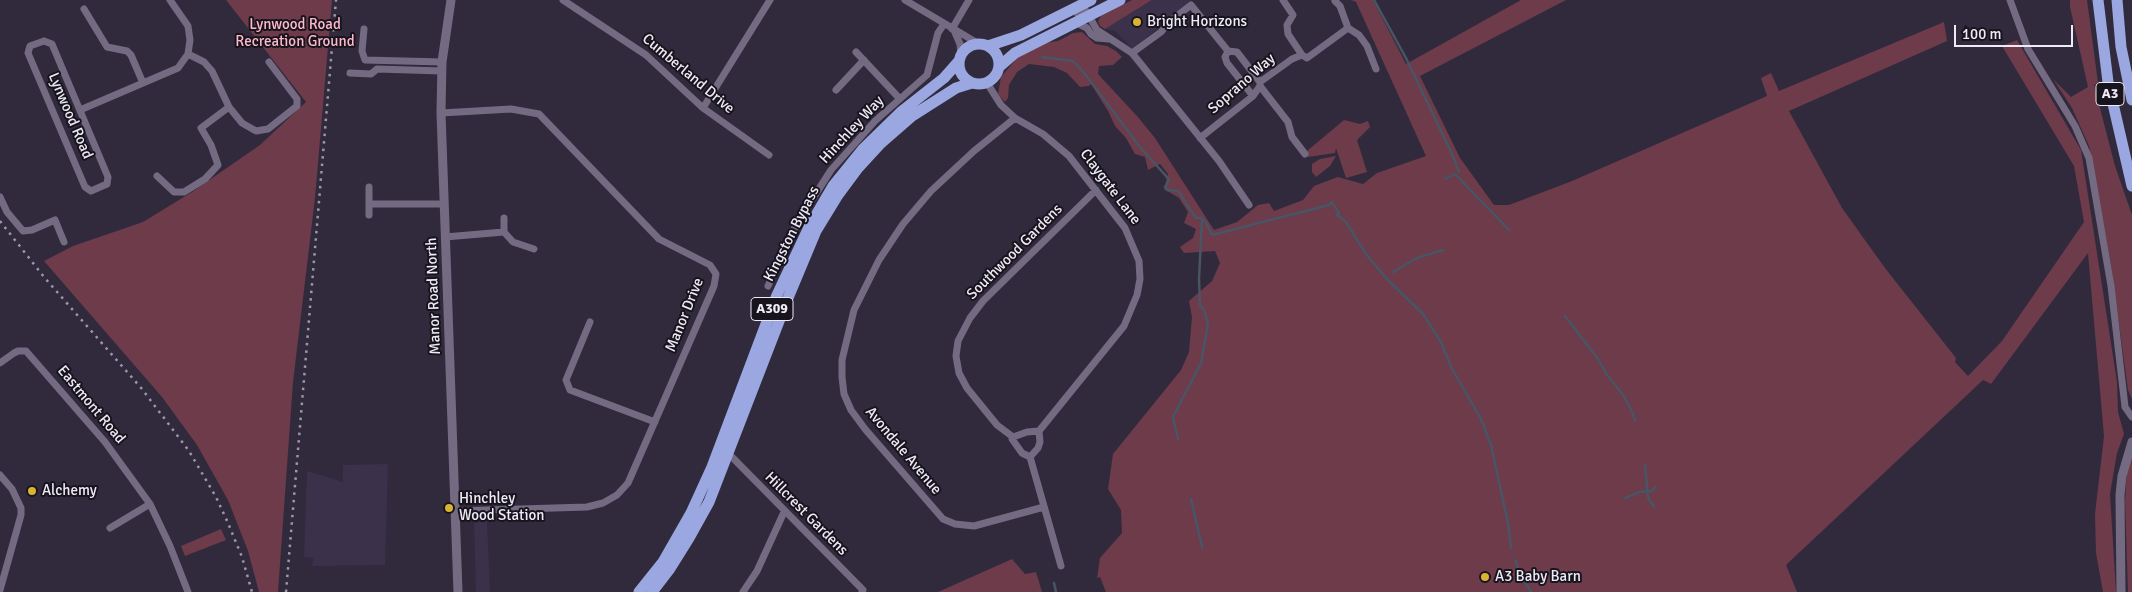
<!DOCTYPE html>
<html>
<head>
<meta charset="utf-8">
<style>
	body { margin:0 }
	#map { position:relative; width:2132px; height:592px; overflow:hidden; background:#312a3d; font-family:Signika,sans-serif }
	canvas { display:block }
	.scale { position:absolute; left:1954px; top:25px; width:119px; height:22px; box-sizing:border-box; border:2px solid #eeeaf7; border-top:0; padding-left:6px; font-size:15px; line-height:18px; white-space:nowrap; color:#eeeaf7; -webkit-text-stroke:4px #18141d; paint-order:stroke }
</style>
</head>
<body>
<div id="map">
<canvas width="2132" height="592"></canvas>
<div class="scale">100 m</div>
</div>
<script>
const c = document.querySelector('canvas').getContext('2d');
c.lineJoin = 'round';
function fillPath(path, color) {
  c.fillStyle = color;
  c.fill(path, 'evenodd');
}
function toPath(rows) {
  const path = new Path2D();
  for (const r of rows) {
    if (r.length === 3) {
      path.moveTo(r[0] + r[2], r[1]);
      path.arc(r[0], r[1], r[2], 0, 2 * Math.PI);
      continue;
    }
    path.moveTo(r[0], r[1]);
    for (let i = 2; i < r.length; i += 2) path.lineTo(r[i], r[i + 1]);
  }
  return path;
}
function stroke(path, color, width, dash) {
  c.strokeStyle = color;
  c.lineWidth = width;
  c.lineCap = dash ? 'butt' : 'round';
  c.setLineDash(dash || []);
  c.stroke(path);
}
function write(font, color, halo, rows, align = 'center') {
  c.font = font + ' Signika,sans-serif';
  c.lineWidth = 4;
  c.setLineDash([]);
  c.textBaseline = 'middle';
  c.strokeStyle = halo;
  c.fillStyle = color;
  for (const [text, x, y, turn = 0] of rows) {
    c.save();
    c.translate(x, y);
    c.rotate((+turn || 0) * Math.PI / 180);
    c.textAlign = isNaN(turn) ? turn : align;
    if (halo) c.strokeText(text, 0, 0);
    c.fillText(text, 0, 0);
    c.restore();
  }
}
const built = toPath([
	[1152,0,1191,0,1133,49,1115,31,1105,29],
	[388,464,385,565,312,566,313,558,304,557,307,471,343,482,343,465],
	[487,521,490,592,476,592,474,523]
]);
const green = toPath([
	[226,0,332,0,315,198,293,382,278,592,259,592,248,551,228,500,197,445,162,397,44,261,73,246,143,222,192,192,260,145,306,102],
	[1132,0,1152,0,1105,29,1100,26,1098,21,1101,16],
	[1351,0,1373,0,1406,64,1521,0,1566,0,1420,76,1460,158,1494,205,1509,205,1572,181,1767,96,1761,78,1771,73,1779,91,1944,22,1947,41,1789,111,1842,208,1885,268,1956,358,1955,362,1968,376,2002,341,2084,222,2074,166,2002,46,2017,40,2081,150,2117,382,2118,412,2124,434,2117,453,2110,494,2116,592,2103,592,2096,553,2095,514,2104,436,2088,253,1991,384,1983,380,1786,565,1797,592,1106,592,1100,577,1097,578,1100,558,1122,533,1121,510,1108,489,1113,454,1181,370,1189,352,1192,317,1189,301,1212,281,1220,263,1215,251,1184,253,1180,247,1193,238,1196,229,1184,223,1188,212,1179,198,1164,189,1168,174,1160,164,1148,170,1145,157,1135,154,1126,138,1115,126,1108,111,1091,84,1089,86,1080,87,1067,73,1054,67,1029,64,1017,72,1009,85,1008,98,1005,102,998,94,1001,77,1017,58,1032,49,1045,43,1058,41,1073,33,1082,32,1095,44,1107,46,1116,51,1122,57,1113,65,1099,66,1098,74,1137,116,1155,138,1214,230,1237,222,1258,205,1269,203,1274,211,1303,200,1314,186,1338,177,1363,184,1377,173,1426,156,1356,2],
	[2070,0,2087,0,2098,83,2094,85,2115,166,2132,215,2132,399,2128,390,2111,265,2089,146,2072,108,2053,79,2071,97,2088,87,2070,7],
	[1344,120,1360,124,1368,121,1370,127,1357,140,1367,172,1346,178,1336,148,1335,153,1308,157,1307,151],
	[1336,156,1330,166,1316,177,1312,172,1312,164,1320,159],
	[2132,452,2132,592,2128,592,2125,501,2127,469],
	[221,529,226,540,185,556,181,546],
	[1012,559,1025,574,1036,572,1042,592,938,592]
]);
const stream = toPath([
	[1374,0,1406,58,1452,154,1459,172],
	[1042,57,1072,61,1076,64,1085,74,1140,147,1166,176,1169,180,1165,187,1167,190,1178,191,1196,218,1202,218,1199,279,1200,305,1204,310,1208,324,1201,363,1173,417,1178,439],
	[1445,179,1455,174,1509,230],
	[1202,220,1205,221,1212,235,1329,205,1331,202,1333,204,1339,213,1337,215,1346,222,1366,254,1386,278,1423,314,1442,344,1451,367,1481,419,1491,445,1508,523,1511,548],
	[1393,272,1417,258,1443,250],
	[1565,316,1598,359,1607,375,1624,396,1633,414,1635,421],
	[1645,465,1648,497,1654,507],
	[1625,498,1640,492,1652,491,1655,487],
	[1191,499,1202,547],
	[1515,560,1519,571],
	[1524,580,1531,592],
	[1054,583,1056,592]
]);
const minor = toPath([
	[563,0,646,55,703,108,769,155],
	[905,0,979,44],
	[2010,0,2028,49,2075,126,2089,158,2111,286,2124,398,2125,407,2132,417],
	[84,9,107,47,127,51,131,55,143,83],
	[1077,13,1084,10,1086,11,1097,30,1132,53,1161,32,1169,22,1191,5,1228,51,1225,57,1227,63,1253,96],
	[1077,23,1087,28,1091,34,1097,38,1109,39],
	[1348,28,1359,35,1367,46,1376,69],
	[364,29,362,51,365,60,442,62],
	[952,29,969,0],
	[954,30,960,44,961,55],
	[44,41,52,44,108,177,107,184,91,191,85,187,28,53,30,46,44,41],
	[1228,51,1237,52,1260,82],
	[856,52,900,99],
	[1132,53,1219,161,1249,205],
	[1302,55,1307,58,1348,28,1340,6,1335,1],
	[350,73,371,74,377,69,442,71],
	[987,83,1001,105,1015,118,1043,134,1069,156,1125,228,1139,261,1140,279,1137,295,1124,326,1039,431],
	[1260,86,1288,122,1292,137,1305,154],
	[836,90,864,60],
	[229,107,242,123,256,131,268,129,297,106,297,99,269,62],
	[703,108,770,0],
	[80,110,178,68,188,54,190,40,188,26,170,0],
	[441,113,511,109,539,114,659,239,710,265,716,274,714,286,628,483,617,495,603,503,587,507,455,511],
	[1015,118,974,151,931,191,903,224,879,260,854,310,842,360,842,377,844,394,851,410,865,429,943,519,955,524,974,526,1044,507],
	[1200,138,1253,96,1260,86,1260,82,1292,59,1302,55,1288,34,1287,25,1293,15,1283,0],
	[157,176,174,192,184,192,205,179,218,165,211,145,201,128,229,107,212,71,204,62,188,54],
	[369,187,369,215],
	[0,197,7,212,23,231,32,230,55,220,64,242],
	[369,204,444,204],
	[504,218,504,232,513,242,534,249],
	[445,237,504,232],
	[768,286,796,225,831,170,875,121,927,75,938,33,944,24],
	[590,322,566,380,570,390,655,422],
	[0,363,14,353,18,351,26,351,105,442,150,504,170,546,188,592],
	[1013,437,997,425,967,388,959,373,956,356,958,341,970,318,983,301,1096,190],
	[729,454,863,590,862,592],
	[1030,457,1038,448,1040,442,1039,431,1027,432,1013,437,1012,439,1022,453,1030,457,1061,566],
	[0,475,12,489,21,508,21,515,0,590],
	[110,528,150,504],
	[743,592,757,571,784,512]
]);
const tertiary = toPath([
	[451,0,442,62,441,113,458,592],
	[2121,592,2120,495,2122,476,2132,442]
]);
const trunk = toPath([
	[2098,0,2108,82,2132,186],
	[2117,0,2121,47,2132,100],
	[979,64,20],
	[988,46,1021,35,1091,0],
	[1000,66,1015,53,1120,0],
	[639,592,663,562,691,513,712,467,777,295,809,227,833,186,863,149,902,111,944,78,959,61],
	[652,592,669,570,689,538,709,502,788,298,816,231,838,195,858,168,881,143,912,116,956,88,972,83]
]);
const rail = toPath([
	[0,221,44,277,142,389,189,451,216,497,228,523,242,557,252,592],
	[286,592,336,0]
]);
const markers = [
	[1137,22,5,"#d9b334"],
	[32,491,5,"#d9b334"],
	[449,508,5,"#d9b334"],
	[1485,577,5,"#d9b334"]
];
const shields = [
	[2110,94,28],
	[772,309,42]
];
const shieldNames = [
	["A3",2110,94],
	["A309",772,309]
];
const poiNames = [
	["Bright Horizons",1147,22],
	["Alchemy",42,491],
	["Hinchley",459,499],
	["Wood Station",459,516],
	["A3 Baby Barn",1495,577]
];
const parkNames = [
	["Lynwood Road",295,25],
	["Recreation Ground",295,42]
];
const streetNames = [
	["Cumberland Drive",688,74,40],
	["Soprano Way",1242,84,-41],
	["Lynwood Road",70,116,67],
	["Hinchley Way",852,130,-47],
	["Claygate Lane",1110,187,53],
	["Kingston Bypass",792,234,-63],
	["Southwood Gardens",1015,252,-45],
	["Manor Road North",434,296,-92],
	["Manor Drive",685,315,-68],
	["Eastmont Road",91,405,50],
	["Avondale Avenue",903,451,50],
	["Hillcrest Gardens",806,514,45]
];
fillPath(built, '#3b314b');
fillPath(green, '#6d3b4a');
stroke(stream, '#475565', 2.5);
stroke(minor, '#746b82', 7);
stroke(tertiary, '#746b82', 9);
stroke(trunk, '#9aa7e0', 11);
stroke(rail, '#9d98a7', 2.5, [2.5, 5]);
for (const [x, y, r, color] of markers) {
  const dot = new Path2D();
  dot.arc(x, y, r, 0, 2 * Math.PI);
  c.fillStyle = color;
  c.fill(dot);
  stroke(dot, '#18141d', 2);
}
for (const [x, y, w] of shields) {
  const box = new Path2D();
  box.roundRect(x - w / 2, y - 11.5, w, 23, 4);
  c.fillStyle = '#18141d';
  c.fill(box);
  stroke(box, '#eeeaf7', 1);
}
write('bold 14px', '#eeeaf7', null, shieldNames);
write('15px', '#eeeaf7', '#18141d', poiNames, 'left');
write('15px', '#feb9cb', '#18141d', parkNames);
write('15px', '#eeeaf7', '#18141d', streetNames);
</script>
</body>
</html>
